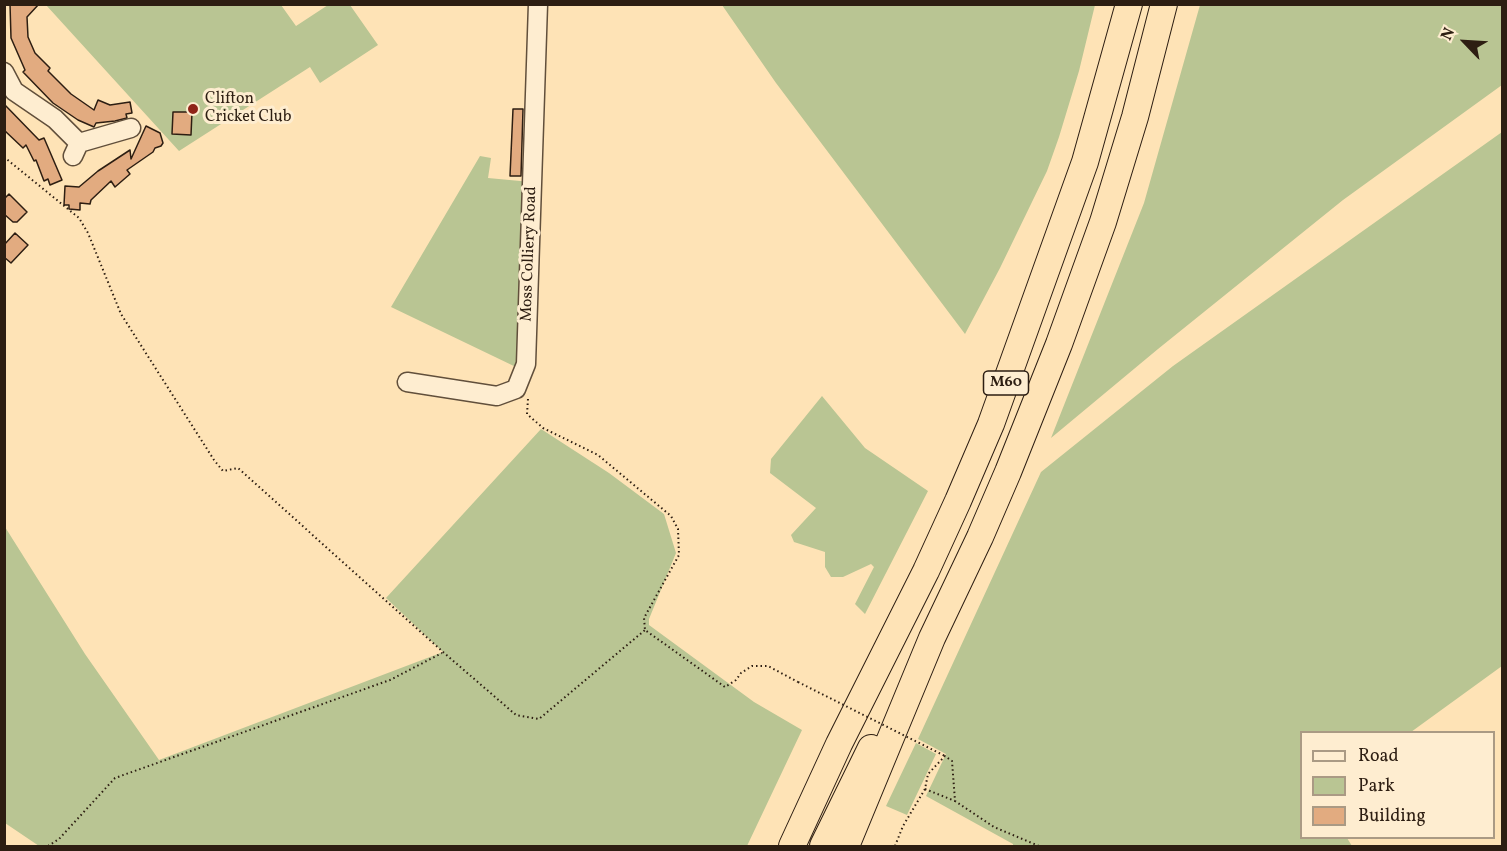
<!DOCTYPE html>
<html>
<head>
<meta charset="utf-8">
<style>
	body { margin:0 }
	#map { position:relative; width:1507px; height:851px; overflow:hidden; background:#fee3b6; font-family:Vollkorn,serif }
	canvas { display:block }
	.frame { position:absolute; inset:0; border:6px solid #2d1e12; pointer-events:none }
	.legend { position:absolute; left:1300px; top:731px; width:195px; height:108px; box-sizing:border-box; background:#feedd0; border:2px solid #aa9a84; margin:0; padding:8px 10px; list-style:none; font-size:18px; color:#2d1e12 }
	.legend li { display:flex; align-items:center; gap:12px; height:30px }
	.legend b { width:30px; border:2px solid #aa9a84 }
	.north { position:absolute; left:1435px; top:12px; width:60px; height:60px; -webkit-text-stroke:4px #feedd0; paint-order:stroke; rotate:295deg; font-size:16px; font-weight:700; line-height:24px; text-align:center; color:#2d1e12 }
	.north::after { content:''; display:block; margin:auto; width:21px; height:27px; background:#2d1e12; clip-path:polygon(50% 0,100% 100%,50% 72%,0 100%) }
</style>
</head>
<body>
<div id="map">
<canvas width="1507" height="851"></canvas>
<div class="frame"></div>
<ul class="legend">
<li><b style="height:8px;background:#feedd0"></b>Road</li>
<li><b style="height:16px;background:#b9c593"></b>Park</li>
<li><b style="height:16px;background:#e2ab80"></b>Building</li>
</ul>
<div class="north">N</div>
</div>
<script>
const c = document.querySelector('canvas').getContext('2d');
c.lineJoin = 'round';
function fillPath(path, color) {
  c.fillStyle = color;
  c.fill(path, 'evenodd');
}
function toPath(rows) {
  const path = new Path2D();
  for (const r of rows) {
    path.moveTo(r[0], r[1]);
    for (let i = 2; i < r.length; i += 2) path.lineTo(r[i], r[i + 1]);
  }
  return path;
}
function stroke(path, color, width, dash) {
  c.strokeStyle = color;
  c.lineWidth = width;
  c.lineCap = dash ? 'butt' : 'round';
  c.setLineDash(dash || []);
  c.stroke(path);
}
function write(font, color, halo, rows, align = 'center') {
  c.font = font + ' Vollkorn,serif';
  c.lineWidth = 6;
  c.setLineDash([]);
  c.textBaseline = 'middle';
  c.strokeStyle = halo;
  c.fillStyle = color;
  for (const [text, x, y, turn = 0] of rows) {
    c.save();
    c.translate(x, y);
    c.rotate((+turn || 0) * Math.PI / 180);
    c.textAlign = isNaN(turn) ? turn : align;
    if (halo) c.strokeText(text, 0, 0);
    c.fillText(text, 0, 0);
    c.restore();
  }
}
const green = toPath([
	[46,5,281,5,296,26,328,5,350,5,378,45,320,83,310,67,179,151],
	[722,5,1095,5,1079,71,1059,137,1047,171,1000,268,965,334,776,83],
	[1200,5,1502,5,1502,85,1343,200,1158,349,1051,438,1144,203],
	[1502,132,1502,666,1411,732,1302,732,1302,838,1347,838,1352,846,1013,846,1013,844,926,796,946,754,918,739,1041,472,1173,366],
	[480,156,491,158,488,178,531,182,518,368,391,307],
	[822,396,865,448,928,491,865,614,855,604,874,567,871,564,843,577,831,577,825,567,825,552,794,542,791,535,816,508,770,473,771,459],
	[541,429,609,473,664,514,676,553,649,619,649,625,754,702,802,730,747,846,39,846,5,823,5,527,85,654,159,760,443,652,386,598],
	[916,743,936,754,907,815,886,806]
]);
const building = toPath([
	[10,4,39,4,27,17,28,37,35,53,50,68,48,71,71,94,94,110,98,100,110,105,130,102,132,113,126,114,127,118,115,121,96,123,94,127,78,120,53,103,23,72,25,70,11,38,10,4],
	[4,104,39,140,44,138,62,180,50,185,48,179,44,181,36,160,34,161,26,145,23,148,4,130,4,104],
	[513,109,523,109,521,176,510,176,513,109],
	[173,112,192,112,191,135,172,134,173,112],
	[146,126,160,133,163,143,161,146,155,148,153,152,127,170,130,174,115,187,111,181,91,200,90,204,80,203,80,210,69,209,69,205,64,205,65,186,79,187,98,171,130,150,131,159,146,126],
	[9,194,27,212,17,222,13,222,4,214,4,199,9,194],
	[15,233,28,245,11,263,4,257,4,245,15,233]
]);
const path = toPath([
	[4,157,79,218,88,233,121,314,214,460,223,471,238,468,443,652,516,715,539,719,645,630],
	[528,399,527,414,543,428,598,455,671,516,678,529,679,555,644,618,645,630,725,687,736,680,741,673,752,666,768,666,798,682],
	[925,789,955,801],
	[48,846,59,839,115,778,390,680,442,653],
	[895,846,903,826,925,789,928,774,945,756,952,761,955,801,994,827,1039,846]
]);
const minor = toPath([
	[4,72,14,91,55,119,79,143],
	[73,156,79,143,131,128],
	[407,382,497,396,516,389,526,364,538,4]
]);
const highway = toPath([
	[792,846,839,744,926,571,958,501,991,424,1085,162,1129,4],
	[823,846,871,748],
	[846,846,932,638,980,537,1008,472,1059,344,1103,222,1135,117,1164,4]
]);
const pathBridge = toPath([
	[798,682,945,756]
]);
const markers = [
	[193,109,6,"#8f2418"]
];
const shields = [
	[1006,383,45]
];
const shieldNames = [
	["M60",1006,383]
];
const poiNames = [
	["Clifton",205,100],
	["Cricket Club",205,118]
];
const streetNames = [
	["Moss Colliery Road",530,254,-88]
];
fillPath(green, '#b9c593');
fillPath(building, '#e2ab80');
stroke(building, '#2d1e12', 1.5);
stroke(minor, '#614f3b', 21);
stroke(highway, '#2d1e12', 28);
stroke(path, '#2d1e12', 2, [1.5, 3]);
stroke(minor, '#feedd0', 18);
stroke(highway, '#fee3b6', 26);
stroke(pathBridge, '#2d1e12', 2, [1.5, 3]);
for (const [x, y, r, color] of markers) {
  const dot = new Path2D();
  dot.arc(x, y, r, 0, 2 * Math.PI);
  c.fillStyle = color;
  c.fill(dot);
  stroke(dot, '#feedd0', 2);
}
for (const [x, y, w] of shields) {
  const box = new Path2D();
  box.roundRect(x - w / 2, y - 12, w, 24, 4.5);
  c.fillStyle = '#feedd0';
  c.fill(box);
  stroke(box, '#2d1e12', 1.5);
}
write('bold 15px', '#2d1e12', null, shieldNames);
write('16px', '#2d1e12', '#feedd0', poiNames, 'left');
write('16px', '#2d1e12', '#feedd0', streetNames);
</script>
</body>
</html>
